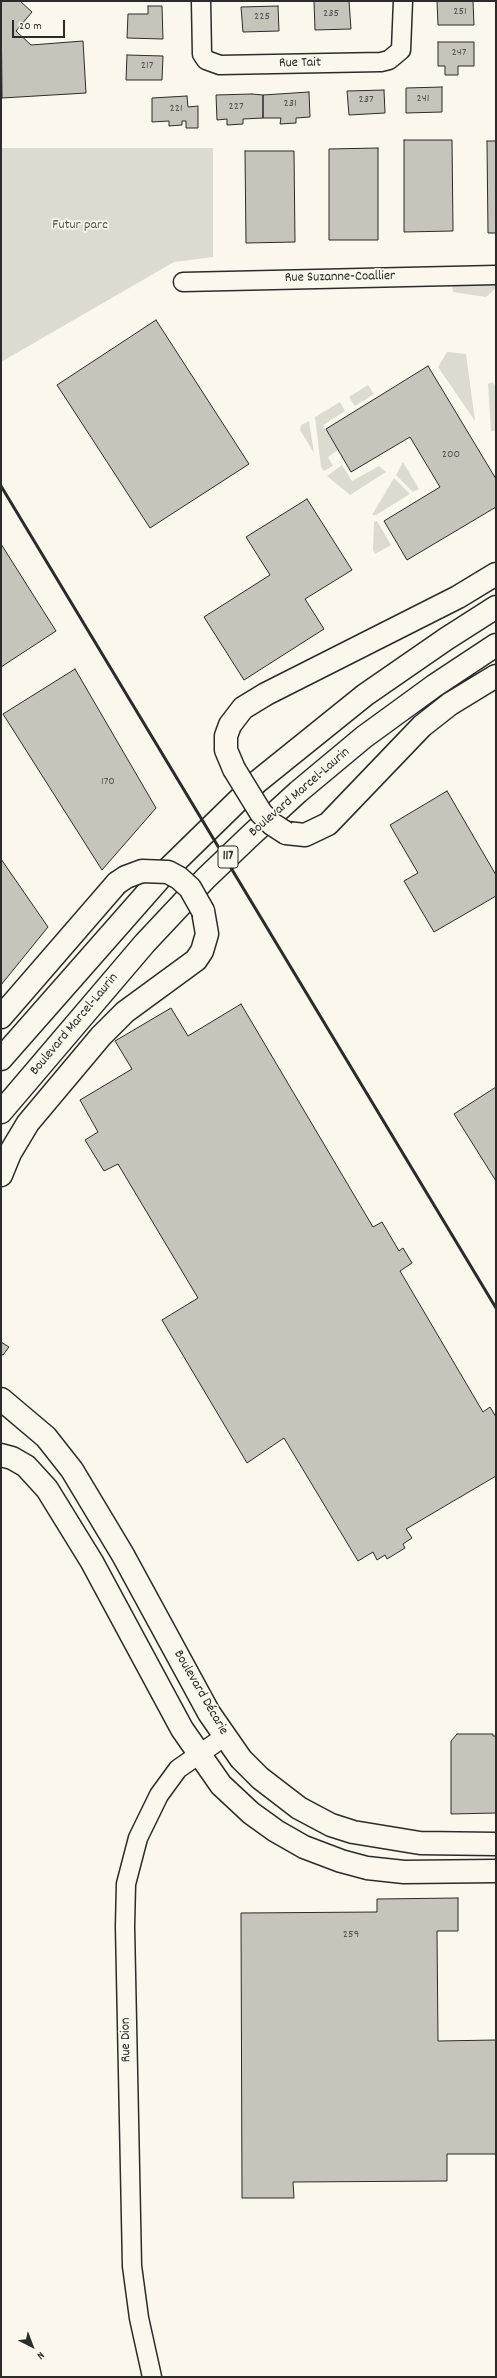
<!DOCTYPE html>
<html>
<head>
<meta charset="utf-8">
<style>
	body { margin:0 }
	#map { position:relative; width:497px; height:2378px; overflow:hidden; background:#fbf7ec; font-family:Dekko,sans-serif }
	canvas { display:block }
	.frame { position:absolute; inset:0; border:2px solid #2b2b2b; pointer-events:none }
	.north { position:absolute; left:12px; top:2326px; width:40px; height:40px; -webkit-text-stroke:3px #fbf7ec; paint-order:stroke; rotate:138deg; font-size:11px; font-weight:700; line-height:16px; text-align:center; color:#2b2b2b }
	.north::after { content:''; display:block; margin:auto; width:14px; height:18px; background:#2b2b2b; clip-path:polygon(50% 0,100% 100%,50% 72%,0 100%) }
	.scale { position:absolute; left:12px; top:20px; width:53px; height:18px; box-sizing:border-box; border:2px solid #2b2b2b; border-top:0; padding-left:5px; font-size:12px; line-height:14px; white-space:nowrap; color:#2b2b2b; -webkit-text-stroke:3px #fbf7ec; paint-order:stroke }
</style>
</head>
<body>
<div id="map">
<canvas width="497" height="2378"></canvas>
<div class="frame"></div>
<div class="north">N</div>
<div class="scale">20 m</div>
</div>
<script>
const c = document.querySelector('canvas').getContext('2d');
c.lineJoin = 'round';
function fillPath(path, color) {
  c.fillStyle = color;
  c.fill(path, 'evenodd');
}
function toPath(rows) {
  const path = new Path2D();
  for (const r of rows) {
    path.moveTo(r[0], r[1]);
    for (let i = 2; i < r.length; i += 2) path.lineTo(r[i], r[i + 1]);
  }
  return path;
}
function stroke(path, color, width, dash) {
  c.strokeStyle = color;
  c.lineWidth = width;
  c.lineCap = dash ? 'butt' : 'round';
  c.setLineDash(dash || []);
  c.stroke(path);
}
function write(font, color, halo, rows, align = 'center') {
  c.font = font + ' Dekko,sans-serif';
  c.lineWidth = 3.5;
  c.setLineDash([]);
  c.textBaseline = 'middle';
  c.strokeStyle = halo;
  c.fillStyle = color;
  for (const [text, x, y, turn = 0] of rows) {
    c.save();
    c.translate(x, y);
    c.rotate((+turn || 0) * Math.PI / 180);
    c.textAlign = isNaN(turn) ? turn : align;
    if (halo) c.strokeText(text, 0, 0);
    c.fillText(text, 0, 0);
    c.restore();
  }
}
const green = toPath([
	[1,148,213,148,213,257,174,262,1,362],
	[496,281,496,288,486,297,453,292,452,283],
	[447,352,466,354,475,421,438,367],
	[493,382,496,388,496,431,491,431,488,384],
	[368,385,374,394,355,406,349,397],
	[340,402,345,411,323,425,338,450,328,457,333,466,324,471,321,467,315,417],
	[309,421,314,453,300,430,301,425],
	[403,462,419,489,413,492,396,475],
	[342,465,352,481,379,466,386,472,350,495,327,476],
	[394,478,410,494,376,515,372,515],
	[377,521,391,545,375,554,373,550,374,522]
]);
const building = toPath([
	[1,1,20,1,32,12,16,31,31,45,83,41,86,93,2,98,1,1],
	[314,1,349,1,351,29,315,30,314,1],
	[437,1,473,1,474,25,438,25,437,1],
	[148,6,162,6,163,39,127,38,128,14,148,14,148,6],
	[278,6,279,31,243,32,241,7,278,6],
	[438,42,474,42,474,66,458,66,458,75,445,75,445,66,438,66,438,42],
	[127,55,163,56,162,80,126,80,127,55],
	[442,87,442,112,406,113,406,88,442,87],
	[384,90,385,113,349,115,347,91,384,90],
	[309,92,310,117,296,118,296,123,280,124,281,118,263,118,263,95,309,92],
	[252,94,263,95,263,118,243,119,243,124,227,125,227,119,217,120,216,95,252,94],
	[187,96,188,107,198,106,198,128,186,128,186,121,182,121,182,125,169,126,169,121,152,122,152,98,187,96],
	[404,140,452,140,453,231,404,232,404,140],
	[487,141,496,141,496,233,488,233,487,141],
	[378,148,378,240,329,240,329,149,378,148],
	[245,151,294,151,295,242,246,243,245,151],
	[156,320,249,464,150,528,57,385,156,320],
	[428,366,496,479,496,507,407,560,384,521,440,487,410,437,351,472,326,429,428,366],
	[307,499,352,570,305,599,324,629,244,680,204,617,270,575,246,537,307,499],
	[1,544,56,631,1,667,1,544],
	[75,669,156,808,102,870,3,714,75,669],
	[447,791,496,875,496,896,434,932,404,881,418,873,390,825,447,791],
	[1,859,48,927,1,985,1,859],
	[241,1004,373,1227,382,1222,399,1251,403,1248,412,1263,400,1271,483,1412,490,1407,496,1417,496,1476,406,1529,412,1538,403,1544,405,1548,387,1559,385,1555,377,1560,373,1552,358,1561,284,1438,247,1463,162,1320,198,1298,118,1164,104,1171,85,1140,98,1132,80,1100,132,1069,115,1041,171,1008,188,1036,241,1004],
	[496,1087,496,1181,454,1114,496,1087],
	[1,1342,9,1347,3,1355,1,1354,1,1342],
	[457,1734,493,1734,493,1736,496,1736,496,1813,451,1814,451,1741,457,1734],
	[458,1898,458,1931,437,1931,438,2041,496,2040,496,2154,447,2154,447,2181,293,2182,294,2198,242,2198,241,1913,377,1912,377,1899,458,1898]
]);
const minor = toPath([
	[201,1,202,54,206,60,220,65,381,62,389,60,401,50,403,1],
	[183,282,496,275],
	[152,2377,139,2318,132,2266,125,1926,126,1884,138,1838,159,1795,178,1769,224,1737]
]);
const tertiary = toPath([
	[1,1399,46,1437,72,1470,123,1555,209,1713,241,1759,260,1778,299,1808,331,1825,353,1832,420,1843,496,1844],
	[1,1455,12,1458,26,1466,47,1489,92,1562,182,1729,221,1785,251,1813,276,1831,304,1847,341,1861,367,1868,404,1872,496,1871]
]);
const secondary = toPath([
	[1,1017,117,883],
	[1,1175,10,1153,28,1123,101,1036,125,1012,196,960,202,951,207,934,203,911]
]);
const primary = toPath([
	[234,769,226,750,226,736,230,725,243,708,266,694,458,597,496,574],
	[286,833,305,835,328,824,422,726,450,704,496,676],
	[1,1059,169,868,257,782,365,695,446,639,496,607],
	[1,1112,145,943,206,878,251,835,298,792,364,737,434,686,496,645]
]);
const rail = toPath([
	[1,486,496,1308]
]);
const secondaryBridge = toPath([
	[117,883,126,877,142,871,168,872,179,878,190,888,203,911]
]);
const primaryBridge = toPath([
	[234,769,261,813,272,824,286,833]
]);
const numberNames = [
	["251",460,12],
	["235",331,14],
	["225",262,17],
	["247",459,53],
	["217",147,66],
	["241",423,99],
	["237",366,100],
	["231",290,104],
	["227",236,107],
	["221",176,109],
	["200",451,455],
	["170",108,782],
	["259",351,1935]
];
const shields = [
	[228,857,20]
];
const shieldNames = [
	["117",228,857]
];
const streetNames = [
	["Rue Tait",300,64,-1],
	["Rue Suzanne-Coallier",340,278,-1],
	["Boulevard Marcel-Laurin",300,793,-41],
	["Boulevard Marcel-Laurin",75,1025,-50],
	["Boulevard Décarie",200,1693,60],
	["Rue Dion",127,2040,-91]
];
const parkNames = [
	["Futur parc",80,226]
];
fillPath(green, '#dddad0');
fillPath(building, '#c7c4bc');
stroke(building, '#2b2b2b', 1);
stroke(minor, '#2b2b2b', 21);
stroke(tertiary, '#2b2b2b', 25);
stroke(secondary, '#2b2b2b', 25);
stroke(primary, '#2b2b2b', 25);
stroke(minor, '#fbf7ec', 18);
stroke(tertiary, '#fbf7ec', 22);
stroke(secondary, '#fbf7ec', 22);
stroke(primary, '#fbf7ec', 22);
stroke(rail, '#2b2b2b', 3);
stroke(secondaryBridge, '#2b2b2b', 25, []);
stroke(primaryBridge, '#2b2b2b', 25, []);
stroke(secondaryBridge, '#fbf7ec', 22);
stroke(primaryBridge, '#fbf7ec', 22);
write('12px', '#52514f', null, numberNames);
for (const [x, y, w] of shields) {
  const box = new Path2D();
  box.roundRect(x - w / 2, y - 11, w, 22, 3);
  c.fillStyle = '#fbf7ec';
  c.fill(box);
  stroke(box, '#2b2b2b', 1);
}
write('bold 13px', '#2b2b2b', null, shieldNames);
write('14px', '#2b2b2b', '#fbf7ec', streetNames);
write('14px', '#585754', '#fbf7ec', parkNames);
</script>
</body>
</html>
